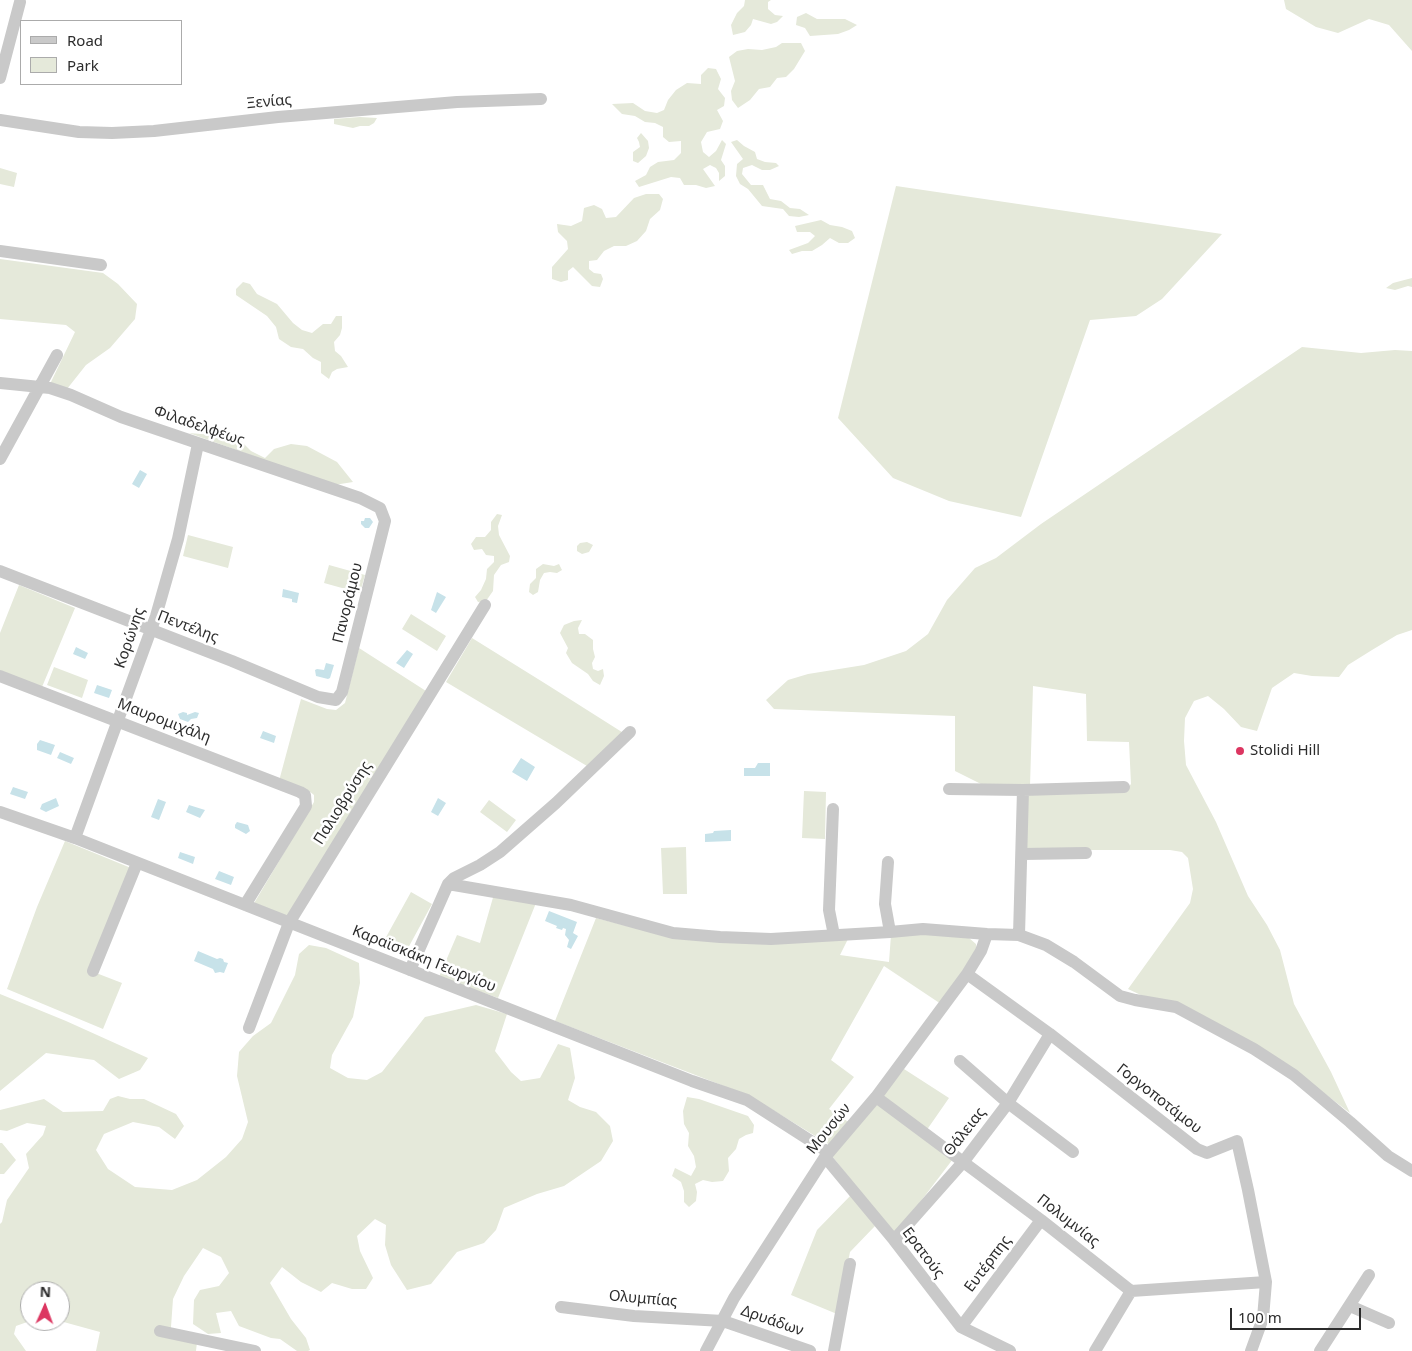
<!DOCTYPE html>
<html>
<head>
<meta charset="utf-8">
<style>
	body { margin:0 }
	#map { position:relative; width:1412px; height:1351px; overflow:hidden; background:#fff; font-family:"Noto Sans",sans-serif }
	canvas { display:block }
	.legend { position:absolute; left:20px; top:20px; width:162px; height:65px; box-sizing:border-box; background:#fff; border:1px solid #ababab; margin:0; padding:6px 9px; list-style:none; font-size:15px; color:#2c2c2c }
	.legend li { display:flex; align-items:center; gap:10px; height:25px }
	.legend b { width:25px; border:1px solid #ababab }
	.north { position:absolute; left:20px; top:1281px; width:50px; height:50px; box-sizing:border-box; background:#fff; border:1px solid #ababab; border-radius:50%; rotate:2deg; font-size:14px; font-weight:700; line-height:20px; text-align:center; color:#2c2c2c }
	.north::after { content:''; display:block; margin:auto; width:18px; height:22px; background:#dc3661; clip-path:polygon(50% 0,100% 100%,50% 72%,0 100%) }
	.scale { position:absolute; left:1230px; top:1308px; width:131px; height:22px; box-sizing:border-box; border:2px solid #2c2c2c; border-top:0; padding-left:6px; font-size:15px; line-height:18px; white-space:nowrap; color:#2c2c2c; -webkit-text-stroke:4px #fff; paint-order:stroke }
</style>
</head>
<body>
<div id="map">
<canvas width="1412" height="1351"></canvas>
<ul class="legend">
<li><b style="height:6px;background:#c9c9c9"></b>Road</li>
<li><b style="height:14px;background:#e5e9da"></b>Park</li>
</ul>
<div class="north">N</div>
<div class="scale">100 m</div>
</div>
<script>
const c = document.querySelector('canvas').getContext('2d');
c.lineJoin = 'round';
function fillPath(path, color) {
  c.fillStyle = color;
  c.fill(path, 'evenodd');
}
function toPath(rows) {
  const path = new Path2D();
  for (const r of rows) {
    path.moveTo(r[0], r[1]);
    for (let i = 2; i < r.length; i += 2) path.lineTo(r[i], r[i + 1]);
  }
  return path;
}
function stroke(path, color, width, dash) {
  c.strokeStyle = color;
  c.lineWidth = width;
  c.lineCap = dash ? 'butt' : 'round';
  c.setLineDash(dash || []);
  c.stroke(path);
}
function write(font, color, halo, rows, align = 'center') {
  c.font = font + ' "Noto Sans",sans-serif';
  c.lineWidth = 5;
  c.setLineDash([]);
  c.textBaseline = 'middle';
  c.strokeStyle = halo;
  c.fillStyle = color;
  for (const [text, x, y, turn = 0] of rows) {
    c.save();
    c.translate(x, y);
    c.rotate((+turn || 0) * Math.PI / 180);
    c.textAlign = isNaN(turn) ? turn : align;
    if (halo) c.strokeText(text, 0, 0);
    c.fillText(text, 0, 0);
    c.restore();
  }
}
const green = toPath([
	[745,0,771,0,768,2,768,9,775,15,783,16,777,22,771,24,753,19,751,25,745,32,733,35,731,25,737,13,744,6],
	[1284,0,1412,0,1412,51,1389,25,1369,19,1338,33,1316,27,1286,9],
	[806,13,817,19,845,19,857,25,849,30,838,34,810,36,805,28,796,25,797,17],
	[782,43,801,43,805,51,794,69,786,77,777,78,770,87,759,89,750,100,738,108,732,100,731,91,735,81,729,57,737,51,748,49,762,50,776,47],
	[708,68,716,69,721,79,718,89,725,98,724,106,717,110,723,121,720,129,707,132,701,142,703,152,709,157,716,151,722,140,726,144,721,160,725,166,725,176,719,181,719,173,716,168,710,165,703,169,715,186,706,188,696,185,684,185,680,178,671,177,639,187,635,181,646,175,650,167,658,162,674,160,681,153,681,141,669,142,663,137,663,127,655,123,645,122,635,116,622,114,612,104,633,103,645,111,657,113,664,110,668,100,676,90,687,83,701,84,701,75],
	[360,117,377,118,374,123,369,126,360,126,353,128,334,124,334,119],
	[641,133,648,141,649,148,646,156,638,163,633,161,633,152,640,147,639,142,637,138],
	[737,140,744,146,755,152,757,159,765,162,776,163,779,166,770,170,762,170,752,165,743,168,742,174,751,185,763,185,770,199,781,201,790,208,800,209,809,215,799,217,789,216,783,209,762,206,748,189,740,184,736,176,737,164,743,159,731,142],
	[0,168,17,173,14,187,0,184],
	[896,186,1222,234,1162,299,1136,316,1090,320,1021,517,949,501,893,478,838,418],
	[646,194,659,194,663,199,660,210,650,219,646,231,637,241,626,246,614,246,604,251,597,260,589,261,589,269,594,273,601,274,603,279,600,287,592,286,573,267,568,271,568,280,561,282,552,279,552,267,568,249,567,241,558,232,557,224,571,226,582,221,584,208,594,205,602,209,606,218,616,217,634,198],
	[821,220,830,225,842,227,852,231,855,238,848,243,839,243,830,238,822,245,812,251,802,251,792,254,789,250,808,243,815,236,810,232,797,232,795,226],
	[0,259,103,273,118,284,137,304,135,319,110,348,86,365,67,389,50,384,75,332,66,325,0,319],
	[1412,278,1412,287,1408,286,1395,290,1386,288,1393,283],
	[243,282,250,284,257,294,277,304,293,323,302,330,312,333,323,324,331,324,336,316,342,316,342,328,340,335,334,342,335,351,341,356,348,367,337,369,332,372,329,379,321,373,321,362,313,358,303,349,291,347,279,339,276,327,267,316,236,295,236,289],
	[1302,347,1361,353,1395,350,1412,351,1412,630,1397,635,1372,650,1348,665,1339,677,1312,676,1294,673,1272,688,1257,731,1241,727,1224,709,1208,696,1194,701,1185,718,1184,741,1186,765,1216,822,1248,896,1267,925,1280,950,1294,1004,1331,1072,1350,1113,1282,1061,1128,989,1190,903,1193,889,1188,858,1182,852,1170,850,1025,850,1026,794,1125,791,1131,784,1129,742,1087,741,1086,694,1033,686,1030,786,981,784,955,771,955,716,774,709,766,700,788,680,808,674,864,665,906,651,928,634,947,600,975,568,996,558,1041,524],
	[189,433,237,437,251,451,265,458,274,449,291,444,307,446,337,462,353,482,334,485],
	[497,514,502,515,498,526,499,535,510,556,509,562,501,565,494,575,493,591,486,601,478,602,475,597,481,590,486,579,487,569,494,562,494,556,486,555,482,549,474,550,471,544,476,537,485,537,491,530,491,522],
	[188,535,233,547,228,568,183,556],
	[587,542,593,545,589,552,582,554,577,551,577,546,580,543],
	[543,564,554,566,559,564,562,570,557,573,550,572,544,573,540,580,538,592,533,595,529,592,530,584,536,578,536,569],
	[329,565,365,575,360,593,324,583],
	[19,585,75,608,42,687,0,671,0,633],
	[411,614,446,636,437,651,402,629],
	[582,620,578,628,579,634,585,634,593,640,593,649,595,657,592,663,593,669,598,671,603,669,604,676,600,685,593,681,588,674,572,663,566,653,568,648,560,633,564,625,574,621],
	[472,638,546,684,625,734,587,766,446,682],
	[359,648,426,691,288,918,253,905,314,802,314,795,309,791,279,781,301,699,327,709,336,710,345,703],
	[54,667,88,680,82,698,47,685],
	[804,791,826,792,825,839,802,838],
	[489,800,516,820,507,832,480,812],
	[65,841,131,868,91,971,122,983,103,1029,7,989,37,907],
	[686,847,687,894,663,894,661,848],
	[411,892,432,904,407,950,385,939],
	[494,894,536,903,498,998,439,977,457,935,480,943],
	[596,918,658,934,848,939,840,955,889,962,891,935,917,932,969,938,976,944,976,954,941,1004,884,966,831,1060,854,1077,829,1109,850,1123,830,1145,750,1096,555,1021],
	[309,945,326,948,359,963,360,983,353,1017,332,1055,330,1068,348,1078,367,1080,382,1072,425,1017,476,1005,507,1014,495,1051,511,1072,521,1081,540,1078,558,1044,570,1048,575,1078,568,1100,580,1107,596,1112,610,1126,613,1141,601,1161,564,1186,537,1194,504,1208,496,1230,484,1243,457,1252,431,1284,407,1290,391,1265,385,1245,386,1225,375,1219,357,1236,360,1251,373,1278,366,1289,352,1289,332,1283,321,1292,301,1282,282,1267,270,1283,291,1319,306,1338,310,1350,308,1351,297,1351,280,1339,271,1338,239,1326,231,1311,216,1313,221,1333,208,1334,193,1324,194,1300,200,1290,219,1286,229,1273,221,1257,203,1248,184,1276,173,1299,171,1327,175,1339,197,1342,196,1351,96,1351,100,1332,60,1321,60,1291,30,1291,30,1321,16,1326,14,1334,26,1351,0,1351,0,1224,2,1222,7,1200,29,1168,26,1154,43,1135,46,1126,27,1123,7,1131,0,1130,0,1110,44,1099,63,1112,103,1111,110,1099,118,1096,130,1099,144,1099,176,1114,184,1126,175,1139,159,1127,133,1122,104,1134,96,1150,108,1169,135,1187,172,1190,197,1180,226,1157,242,1139,248,1122,237,1076,239,1052,253,1036,271,1023,295,975,299,954],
	[0,994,66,1021,148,1058,140,1070,119,1079,94,1060,46,1053,0,1091],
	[904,1069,949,1098,924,1134,956,1155,895,1235,832,1156],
	[687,1097,699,1099,748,1116,754,1125,753,1133,746,1135,739,1139,736,1149,728,1158,729,1171,723,1181,712,1182,703,1180,695,1184,697,1192,696,1201,689,1207,684,1202,684,1191,681,1182,672,1176,675,1168,691,1176,696,1167,694,1156,688,1146,689,1133,684,1124,683,1111],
	[0,1143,2,1143,16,1160,4,1174,0,1174],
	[852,1194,875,1226,850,1252,837,1314,791,1295,817,1230]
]);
const water = toPath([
	[140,470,147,474,139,488,132,484],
	[365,518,370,518,373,522,369,528,365,528,361,524,361,521,364,521],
	[283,589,299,593,297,603,292,602,292,599,282,597],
	[437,592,446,597,436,613,431,610],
	[76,647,88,653,85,659,73,654],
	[407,650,413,654,404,668,396,663],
	[326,663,334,665,330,678,328,679,316,676,315,670,317,669,324,670],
	[97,685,112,690,109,698,94,693],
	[183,712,187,713,187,715,195,712,199,713,197,718,191,719,188,722,180,719,178,714],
	[263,731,276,736,274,743,260,738],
	[40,740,55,745,51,755,37,750,37,744],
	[60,752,74,758,71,764,57,758],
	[521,758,535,767,527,781,512,772],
	[758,763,770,763,770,776,744,776,744,768,755,768],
	[13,787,28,792,25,799,10,794],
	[56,798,59,806,46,812,40,809,42,804],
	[438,798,446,803,438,816,431,812],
	[158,799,166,802,159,820,151,817],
	[189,805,205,810,200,818,186,812],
	[237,822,248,825,250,831,246,834,235,828,235,825],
	[731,830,731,841,705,842,705,834,713,833,714,831],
	[180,852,195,857,193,864,178,858],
	[219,871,234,877,231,885,215,879],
	[549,911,577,922,573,933,578,936,571,949,567,947,569,940,565,935,566,929,563,928,562,930,556,928,557,926,545,921],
	[198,951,217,959,220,958,223,959,224,962,228,963,224,973,220,972,215,973,213,969,194,961]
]);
const minor = toPath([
	[0,78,20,2],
	[0,120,79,132,112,133,154,131,278,117,457,102,541,99],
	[0,251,101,265],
	[0,383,50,388,71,395,121,417,360,498,380,508,385,521,342,692,336,700,318,697,232,661,0,571],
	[0,459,57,355],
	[0,676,300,792,305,795,306,806,245,905],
	[949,789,1023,790,1124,787],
	[833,809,829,910,834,935],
	[0,812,75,838,692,1081,747,1100,828,1152],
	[75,838,156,616,178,539,198,444],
	[1023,854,1086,853],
	[888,862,885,904,890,932],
	[448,884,571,905,673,933,720,937,771,939,890,932,923,929,987,934,1019,935,1046,945,1074,962,1120,996,1135,1000,1176,1007,1254,1049,1294,1075,1350,1122,1388,1156,1412,1171],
	[1019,935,1023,790],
	[410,970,448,884,454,878,480,865,500,852,556,803,630,732],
	[93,971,137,863],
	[967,974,1050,1034,1197,1149,1207,1153,1237,1141,1248,1190,1266,1282,1263,1318,1251,1351],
	[249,1028,289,923,485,605],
	[960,1061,1008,1103,1073,1152],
	[876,1097,1041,1220,1131,1291,1266,1282],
	[825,1157,894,1240,961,1327,1010,1351],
	[894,1240,964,1161,1008,1103,1050,1034],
	[1350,1306,1389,1323],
	[561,1307,634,1316,723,1321,810,1351],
	[961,1327,1041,1220],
	[160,1331,255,1351],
	[706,1351,734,1298,825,1157,876,1097,967,974,981,951,987,934],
	[834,1351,850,1264],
	[1095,1351,1131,1291],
	[1320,1351,1369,1275]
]);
const markers = [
	[1240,751,5,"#dc3661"]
];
const streetNames = [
	["Ξενίας",269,102,-5],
	["Φιλαδελφέως",199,426,19],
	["Πανοράμου",348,603,-76],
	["Πεντέλης",188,627,21],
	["Κορώνης",130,638,-71],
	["Μαυρομιχάλη",164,721,21],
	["Παλιοβρύσης",343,803,-58],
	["Καραϊσκάκη Γεωργίου",424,959,22],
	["Γοργοποτάμου",1159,1099,38],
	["Μουσών",829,1129,-51],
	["Θάλειας",965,1132,-52],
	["Πολυμνίας",1068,1221,38],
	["Ερατούς",923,1253,53],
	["Ευτέρπης",988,1264,-53],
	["Ολυμπίας",643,1299,5],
	["Δρυάδων",772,1321,19]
];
const poiNames = [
	["Stolidi Hill",1250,751]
];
fillPath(green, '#e5e9da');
fillPath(water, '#c7e2e9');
stroke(minor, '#c9c9c9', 12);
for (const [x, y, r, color] of markers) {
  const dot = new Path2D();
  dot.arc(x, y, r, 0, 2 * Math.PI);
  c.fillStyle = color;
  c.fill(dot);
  stroke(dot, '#fff', 2);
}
write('15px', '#2c2c2c', '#fff', streetNames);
write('15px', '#2c2c2c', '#fff', poiNames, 'left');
</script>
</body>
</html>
